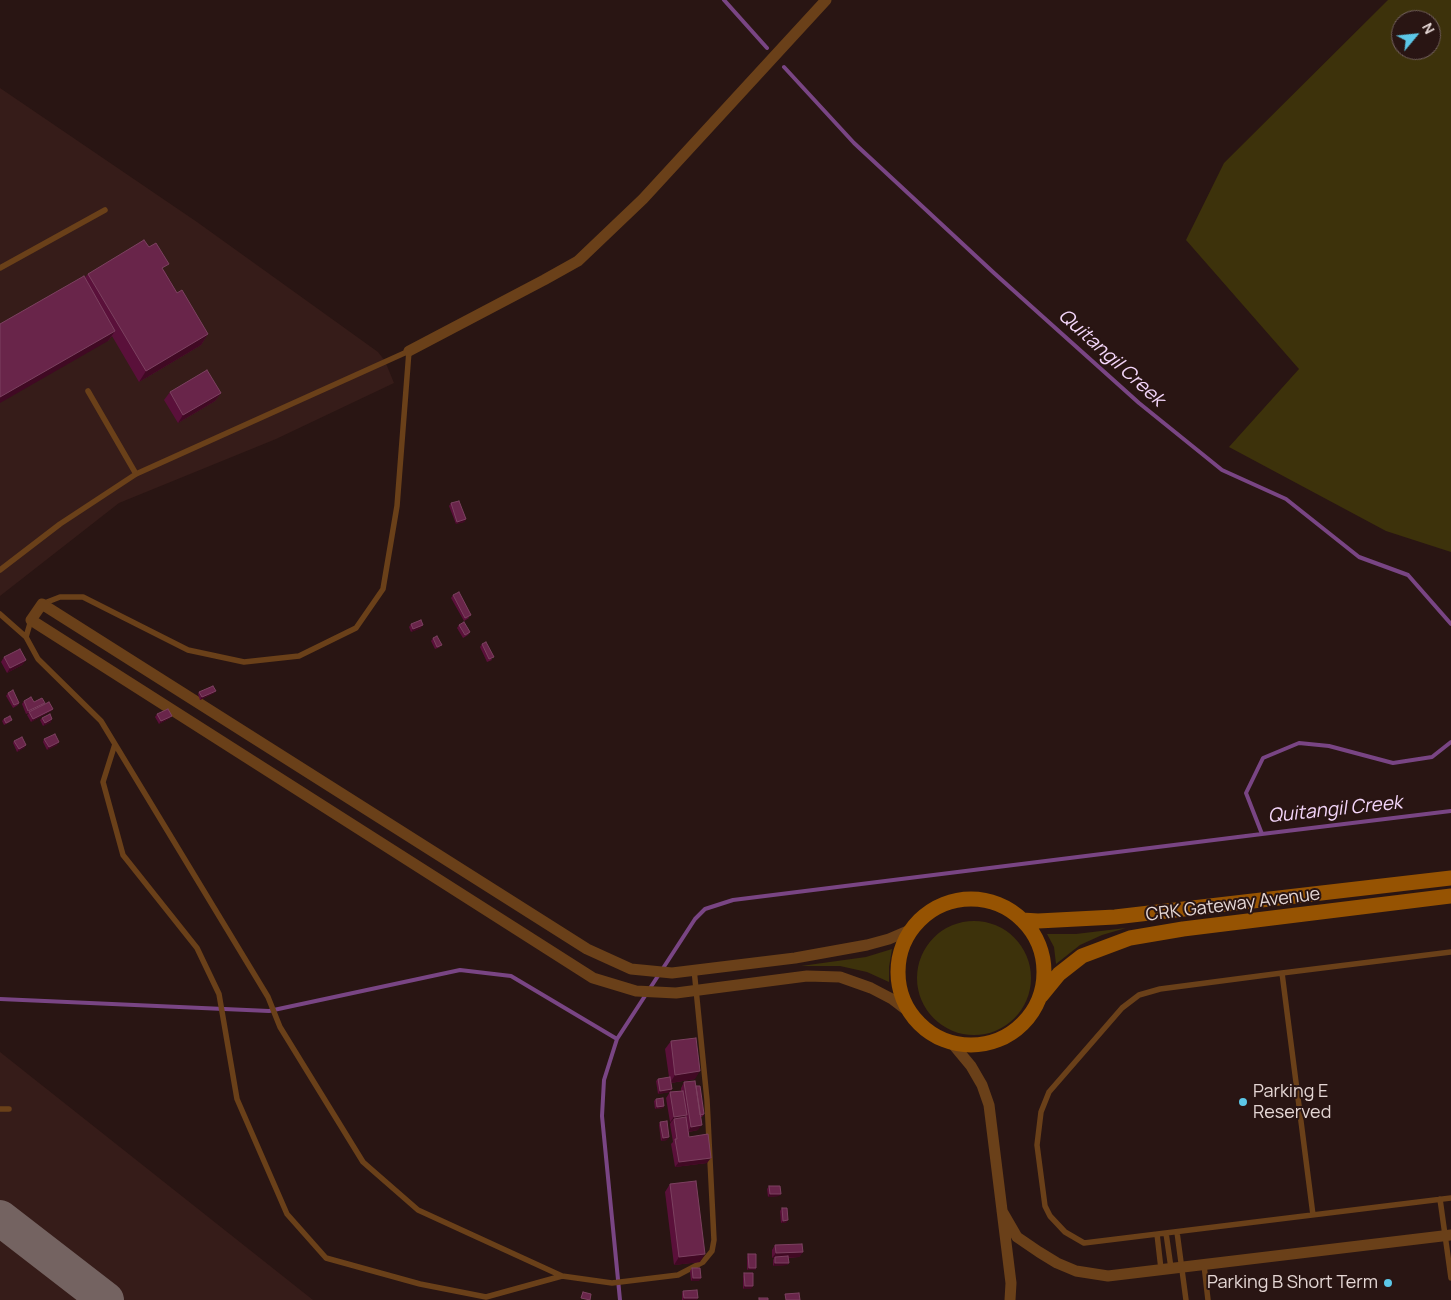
<!DOCTYPE html>
<html>
<head>
<meta charset="utf-8">
<style>
	body { margin:0 }
	#map { position:relative; width:1451px; height:1300px; overflow:hidden; background:#291513; font-family:Manrope,sans-serif }
	canvas { display:block }
	.north { position:absolute; left:1391px; top:10px; width:50px; height:50px; box-sizing:border-box; background:#291513; border:1px solid #746260; border-radius:50%; rotate:62deg; font-size:14px; font-weight:700; line-height:20px; text-align:center; color:#e4d6d4 }
	.north::after { content:''; display:block; margin:auto; width:18px; height:22px; background:#5cc7e7; clip-path:polygon(50% 0,100% 100%,50% 72%,0 100%) }
</style>
</head>
<body>
<div id="map">
<canvas width="1451" height="1300"></canvas>
<div class="north">N</div>
</div>
<script>
const c = document.querySelector('canvas').getContext('2d');
c.lineJoin = 'round';
function fillPath(path, color) {
  c.fillStyle = color;
  c.fill(path, 'evenodd');
}
function toPath(rows) {
  const path = new Path2D();
  for (const r of rows) {
    if (r.length === 3) {
      path.moveTo(r[0] + r[2], r[1]);
      path.arc(r[0], r[1], r[2], 0, 2 * Math.PI);
      continue;
    }
    path.moveTo(r[0], r[1]);
    for (let i = 2; i < r.length; i += 2) path.lineTo(r[i], r[i + 1]);
  }
  return path;
}
function stroke(path, color, width, dash) {
  c.strokeStyle = color;
  c.lineWidth = width;
  c.lineCap = dash ? 'butt' : 'round';
  c.setLineDash(dash || []);
  c.stroke(path);
}
function write(font, color, halo, rows, align = 'center') {
  c.font = font + ' Manrope,sans-serif';
  c.lineWidth = 4;
  c.setLineDash([]);
  c.textBaseline = 'middle';
  c.strokeStyle = halo;
  c.fillStyle = color;
  for (const [text, x, y, turn = 0] of rows) {
    c.save();
    c.translate(x, y);
    c.rotate((+turn || 0) * Math.PI / 180);
    c.textAlign = isNaN(turn) ? turn : align;
    if (halo) c.strokeText(text, 0, 0);
    c.fillText(text, 0, 0);
    c.restore();
  }
}
const built = toPath([
	[0,88,197,222,378,352,385,361,394,383,276,439,119,503,0,596],
	[0,1052,313,1300,0,1300]
]);
const green = toPath([
	[1388,0,1451,0,1451,552,1386,531,1229,447,1299,369,1186,240,1224,163],
	[1401,20,1431,20,1431,50,1401,50],
	[974,978,57],
	[1126,928,1102,935,1080,945,1056,964,1054,947,1047,934,1076,934],
	[892,949,889,967,889,982,867,972,840,966,801,966,866,957]
]);
const stream = toPath([
	[724,0,767,48],
	[784,67,854,143,994,273,1139,403,1222,470,1286,499,1359,557,1408,575,1451,624],
	[1451,742,1432,757,1393,763,1329,746,1299,743,1263,758,1246,793,1262,834,1451,811],
	[0,999,269,1011,460,970,511,976,617,1039],
	[620,1300,602,1116,604,1080,617,1039,695,919,705,909,733,900,1262,834]
]);
const taxiway = toPath([
	[0,1218,106,1300]
]);
const lane = toPath([
	[0,268,105,210],
	[88,391,136,474],
	[0,570,60,524,136,474,409,351,397,506,383,589,356,628,299,656,244,662,188,650,83,597,60,597,42,604],
	[0,614,26,637],
	[31,620,26,637,38,659,101,721,268,997,280,1027,363,1162,418,1210,562,1276,612,1283,678,1275,703,1262,712,1251,714,1240,707,1100,694,969],
	[115,744,103,782,123,855,197,948,219,994,237,1099,287,1214,326,1258,420,1284,486,1297,562,1276],
	[1282,973,1451,952],
	[0,1109,9,1109],
	[1440,1199,1451,1278],
	[1313,1215,1282,973,1160,989,1139,995,1122,1008,1049,1092,1041,1112,1037,1145,1045,1206,1050,1216,1065,1232,1084,1243,1451,1198],
	[1177,1232,1186,1300],
	[1166,1233,1171,1268],
	[1157,1234,1161,1269],
	[1204,1265,1208,1300]
]);
const street = toPath([
	[409,351,544,280,578,261,643,199,826,0],
	[909,1012,892,999,871,988,840,977,807,976,676,993,636,991,593,978,31,620,42,604,587,949,631,969,672,973,795,958,867,945,889,939,910,930],
	[951,1042,971,1066,982,1085,989,1105,1011,1283,1010,1300],
	[1002,1211,1017,1237,1039,1252,1057,1263,1076,1271,1108,1276,1451,1235]
]);
const secondary = toPath([
	[971,972,73],
	[1022,920,1038,921,1115,917,1451,878],
	[1041,996,1059,974,1082,956,1130,938,1183,929,1451,896]
]);
const wall = toPath([
	[164,270,177,293,208,334,201,345,139,382,112,336,108,341,85,277,88,274],
	[170,392,221,393,215,401,178,423,164,400],
	[451,503,466,519,464,522,456,524,449,506],
	[453,595,469,618,464,621,451,598],
	[411,624,421,628,411,632,409,627],
	[459,625,470,632,468,635,463,638,457,628],
	[433,638,440,647,435,649,431,641],
	[482,644,492,660,487,662,480,647],
	[4,657,26,660,22,665,7,673,1,662],
	[199,692,214,693,200,700,198,694],
	[8,693,19,703,18,705,13,708,6,696],
	[24,701,34,702,45,703,43,705,53,709,51,711,31,722,27,715,29,713,26,714,22,704],
	[157,714,170,718,159,724,155,717],
	[42,718,51,722,43,726,40,720],
	[4,719,10,722,4,725,2,721],
	[44,739,57,745,47,750,43,742],
	[14,741,26,745,24,748,17,752,13,743],
	[671,1041,695,1079,671,1083,672,1089,670,1092,658,1094,656,1081,658,1079,669,1077,665,1049],
	[684,1082,696,1086,704,1114,702,1117,701,1117,698,1130,689,1132,689,1137,707,1163,675,1167,671,1144,673,1142,670,1124,671,1122,670,1122,666,1098,670,1092,681,1091,681,1088],
	[656,1099,664,1106,663,1108,655,1109,654,1101],
	[660,1122,667,1140,661,1141,659,1125],
	[670,1184,700,1262,674,1265,665,1192],
	[769,1186,779,1196,768,1197,767,1189],
	[782,1208,786,1223,781,1223,780,1211],
	[775,1245,803,1252,799,1257,788,1258,789,1263,787,1265,773,1266,773,1260,774,1258,772,1258,772,1250],
	[748,1254,756,1268,755,1270,747,1270,747,1257],
	[692,1268,699,1281,691,1281,690,1271],
	[744,1273,751,1289,743,1289,743,1276],
	[683,1291,698,1298,696,1300,682,1300,682,1294]
]);
const shadedWall = toPath([
	[115,331,108,341,0,403,0,397],
	[208,334,201,345,139,382,146,371],
	[221,393,215,401,178,423,183,415],
	[466,519,464,522,456,524,457,522],
	[423,625,421,628,411,632,413,629],
	[26,660,22,665,7,673,10,668],
	[216,691,214,693,200,700,202,697],
	[53,709,51,711,31,722,33,719],
	[172,716,170,718,159,724,161,721],
	[52,719,51,722,43,726,45,723],
	[59,742,57,745,47,750,49,747],
	[26,745,24,748,17,752,19,749],
	[700,1071,695,1079,670,1083,675,1075],
	[672,1089,670,1092,658,1094,660,1091],
	[664,1106,663,1108,655,1109,657,1107],
	[687,1115,683,1121,674,1119,671,1122,670,1122,674,1117],
	[702,1125,698,1130,687,1132,691,1127],
	[669,1137,667,1140,661,1141,663,1138],
	[711,1158,707,1163,675,1167,679,1162],
	[770,1194,781,1194,779,1196,768,1197],
	[788,1220,786,1223,781,1223,783,1221],
	[803,1252,799,1257,775,1258,775,1257,774,1258,772,1258,776,1253],
	[705,1254,700,1262,674,1265,679,1257],
	[775,1263,789,1263,787,1265,773,1266],
	[749,1268,756,1268,755,1270,747,1270],
	[693,1278,701,1278,699,1281,691,1281],
	[745,1286,753,1286,751,1289,743,1289],
	[684,1298,698,1298,696,1300,683,1300]
]);
const building = toPath([
	[144,240,149,247,156,243,169,264,162,268,177,293,182,290,208,334,146,371,88,274,144,240],
	[84,276,115,331,0,397,0,324,84,276],
	[207,370,221,393,183,415,170,392,207,370],
	[459,501,466,519,457,522,451,503,459,501],
	[459,592,471,615,465,618,453,595,459,592],
	[421,620,423,625,413,629,411,624,421,620],
	[464,622,470,632,465,635,459,625,464,622],
	[437,636,442,645,437,647,433,638,437,636],
	[486,642,494,657,489,659,482,644,486,642],
	[20,649,26,660,10,668,4,657,20,649],
	[213,686,216,691,202,697,199,692,213,686],
	[13,690,19,703,14,705,8,693,13,690],
	[31,697,34,702,42,698,45,703,28,711,24,701,31,697],
	[49,702,53,709,33,719,29,712,49,702],
	[168,709,172,716,161,721,157,714,168,709],
	[50,714,52,719,45,723,42,718,50,714],
	[10,716,12,720,6,723,4,719,10,716],
	[55,734,59,742,49,747,44,739,55,734],
	[22,737,26,745,19,749,14,741,22,737],
	[696,1038,700,1071,675,1075,671,1041,696,1038],
	[670,1077,672,1089,660,1091,658,1079,670,1077],
	[695,1081,702,1125,691,1127,684,1082,695,1081],
	[696,1086,700,1086,704,1114,700,1115,696,1086],
	[683,1091,687,1115,674,1117,670,1092,683,1091],
	[663,1098,664,1106,657,1107,656,1099,663,1098],
	[686,1117,689,1137,708,1134,711,1158,679,1162,675,1139,677,1139,674,1119,686,1117],
	[667,1121,669,1137,663,1138,660,1122,667,1121],
	[696,1181,705,1254,679,1257,670,1184,696,1181],
	[769,1186,780,1186,781,1194,770,1194,769,1186],
	[782,1208,787,1208,788,1220,783,1221,782,1208],
	[802,1244,803,1252,776,1253,775,1245,802,1244],
	[748,1254,756,1254,756,1268,749,1268,748,1254],
	[788,1256,789,1263,775,1263,775,1257,788,1256],
	[692,1268,700,1268,701,1278,693,1278,692,1268],
	[744,1273,753,1273,753,1286,745,1286,744,1273],
	[697,1290,698,1298,684,1298,683,1291,697,1290],
	[583,1292,591,1294,590,1300,581,1298,583,1292],
	[799,1293,800,1300,786,1300,785,1294,799,1293],
	[759,1298,768,1298,768,1300,759,1300,759,1298]
]);
const markers = [
	[1243,1102,5,"#5cc7e7"],
	[1388,1283,5,"#5cc7e7"]
];
const streetNames = [
	["CRK Gateway Avenue",1233,905,-7]
];
const poiNames = [
	["Parking E",1253,1092],
	["Reserved",1253,1113],
	["Parking B Short Term",1378,1283,"right"]
];
const waterNames = [
	["Quitangil Creek",1111,358,42],
	["Quitangil Creek",1335,810,-6]
];
fillPath(built, '#361c19');
fillPath(green, '#3d320b');
stroke(stream, '#794584', 4);
stroke(taxiway, '#746361', 36);
stroke(lane, '#6a4019', 5.5);
stroke(street, '#6a4019', 11);
stroke(secondary, '#965302', 15);
fillPath(wall, '#5a103a');
fillPath(shadedWall, '#400923');
fillPath(building, '#69254a');
stroke(building, '#7c4160', 1);
for (const [x, y, r, color] of markers) {
  const dot = new Path2D();
  dot.arc(x, y, r, 0, 2 * Math.PI);
  c.fillStyle = color;
  c.fill(dot);
  stroke(dot, '#291513', 2);
}
write('18px', '#e4d6d4', '#291513', streetNames);
write('18px', '#e4d6d4', '#291513', poiNames, 'left');
write('italic 19px', '#f4d6fa', '#291513', waterNames);
</script>
</body>
</html>
